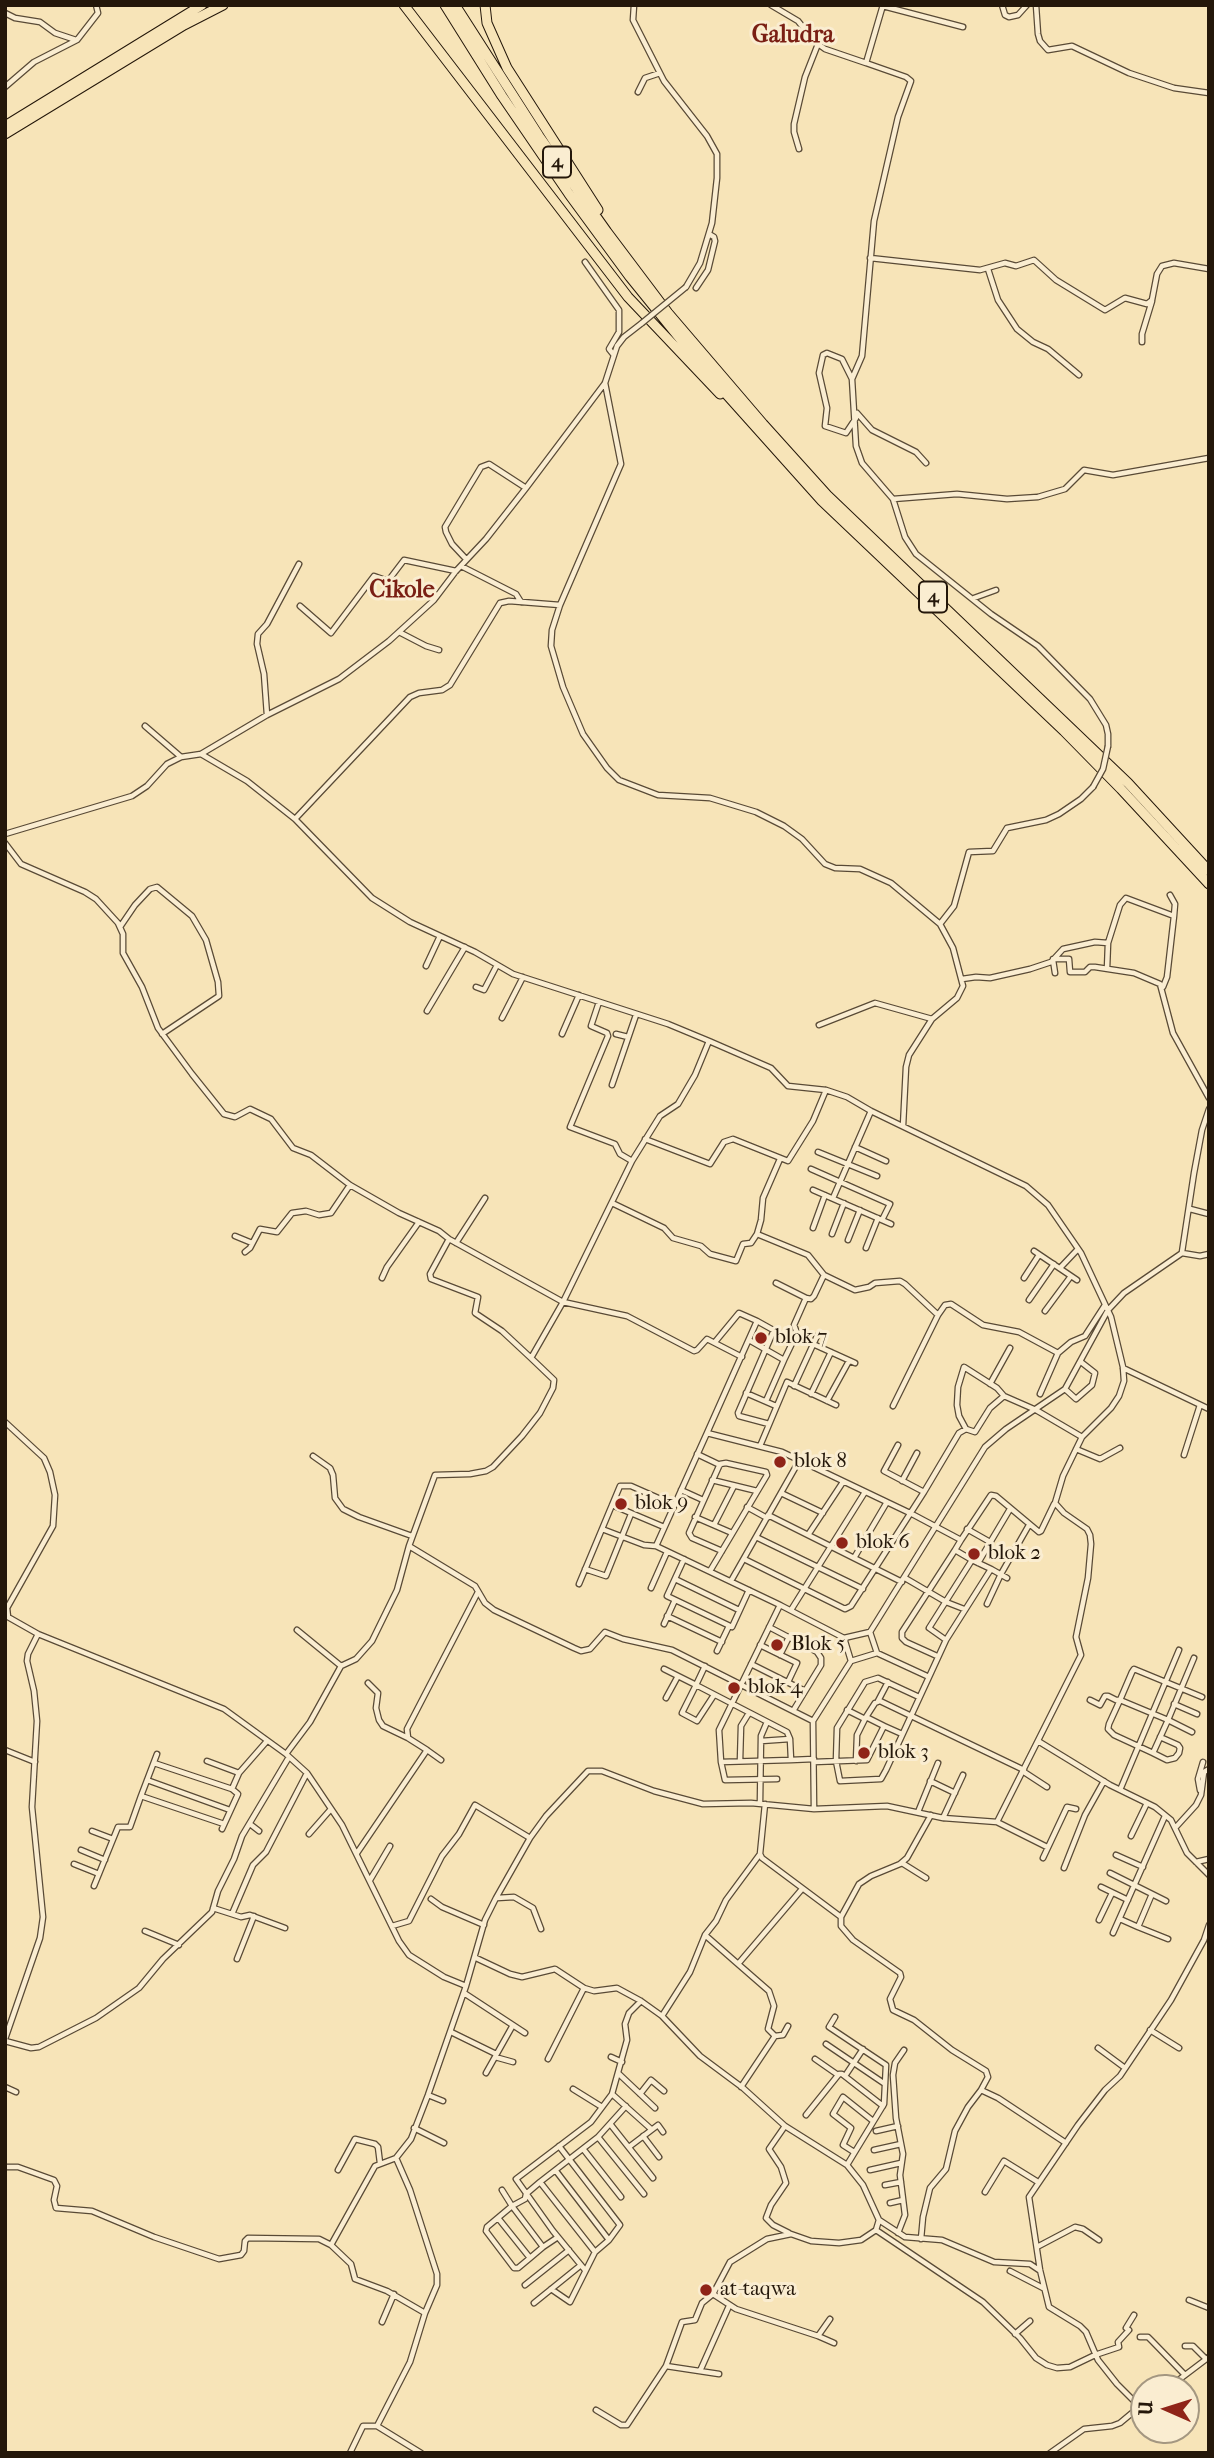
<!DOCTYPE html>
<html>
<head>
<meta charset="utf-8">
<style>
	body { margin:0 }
	#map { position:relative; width:1214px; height:2458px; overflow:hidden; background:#f7e4b8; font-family:"IM FELL French Canon",serif }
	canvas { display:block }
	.frame { position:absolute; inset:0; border:7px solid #24170a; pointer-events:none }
	.north { position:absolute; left:1130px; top:2374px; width:70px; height:70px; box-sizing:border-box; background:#faedd1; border:2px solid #a49781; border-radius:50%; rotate:273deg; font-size:19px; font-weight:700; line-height:28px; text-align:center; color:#24170a }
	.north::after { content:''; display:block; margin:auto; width:24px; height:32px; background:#8f2418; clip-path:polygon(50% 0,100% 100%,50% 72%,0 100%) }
</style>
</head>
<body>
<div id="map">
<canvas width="1214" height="2458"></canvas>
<div class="frame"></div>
<div class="north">U</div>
</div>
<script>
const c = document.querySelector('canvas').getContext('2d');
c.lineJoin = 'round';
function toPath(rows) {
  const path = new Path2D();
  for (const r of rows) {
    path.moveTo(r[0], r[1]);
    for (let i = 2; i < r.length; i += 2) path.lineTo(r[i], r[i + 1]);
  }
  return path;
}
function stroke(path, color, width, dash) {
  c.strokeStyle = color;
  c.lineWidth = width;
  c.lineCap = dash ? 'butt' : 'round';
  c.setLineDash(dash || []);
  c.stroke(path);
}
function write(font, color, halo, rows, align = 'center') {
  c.font = font + ' "IM FELL French Canon",serif';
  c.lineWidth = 6;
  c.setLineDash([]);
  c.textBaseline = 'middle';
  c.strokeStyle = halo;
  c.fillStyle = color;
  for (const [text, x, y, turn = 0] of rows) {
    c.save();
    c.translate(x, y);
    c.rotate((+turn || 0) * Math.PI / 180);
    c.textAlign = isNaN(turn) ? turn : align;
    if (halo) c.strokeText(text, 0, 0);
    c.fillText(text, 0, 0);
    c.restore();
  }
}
const minor = toPath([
	[634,5,633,20,664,81,707,136,717,154,717,178,712,223,700,263,686,287],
	[771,5,798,21,814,41,825,49,866,63],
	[883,5,866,63,906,77,911,81,898,117,874,221,862,356,852,379,856,446,862,463,893,499,905,537,916,554,991,614,1038,646,1090,699,1106,725,1108,734,1108,746],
	[1002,5,1005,15,1009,17,1018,15,1027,5],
	[1036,5,1038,34,1040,41,1048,50,1072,46,1129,73,1174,88,1209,93],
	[883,6,963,27],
	[5,13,15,18,40,22,55,33,76,40],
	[5,87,34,62,77,40,98,13,96,5],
	[638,92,645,78,660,73],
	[799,149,794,132,794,124,805,77,818,44],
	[870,258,980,270,1005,263,1016,266,1034,260,1056,280,1105,310,1125,298,1147,304,1152,300,1157,274,1162,266,1174,263,1209,269],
	[585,262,619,310,619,332,609,349,613,354],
	[988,269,998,300,1017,329,1033,342,1048,349,1079,375],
	[696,288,708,270,715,241,714,237,709,234],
	[1142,342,1142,334,1152,301],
	[852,379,842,359,827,353,823,355,819,373,827,408,825,426,846,433,856,418],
	[605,383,621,464,560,605,552,630,551,646,563,687,583,734,607,768,619,780,658,795,710,798,756,812,784,826,802,839,825,864,835,868,860,869,891,883,940,924,953,948,963,986,957,998,932,1019,909,1055,906,1067,903,1126],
	[857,413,872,430,916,452,926,463],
	[893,499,957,494,1007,499,1038,497,1065,489,1084,470,1113,475,1209,458],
	[466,559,452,544,446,532,445,527,481,467,489,464,526,488],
	[461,566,516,594,521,602],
	[974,598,996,590],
	[300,606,331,633,374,576,388,581,404,560,456,571],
	[399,632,426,646,439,650],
	[267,715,264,674,257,644,258,634,267,624,299,564],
	[145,726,181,757],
	[201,754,247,781,295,819,372,898,410,922,475,952,513,974,668,1024,709,1041],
	[295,819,410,697,419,693,442,690,450,685,500,603,509,601,560,605],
	[5,834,132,796,147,786,167,764,181,757,201,754,267,715,339,679,389,641,434,600,456,571,486,539,526,488,605,383,617,346,624,337,642,323],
	[5,843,21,864,85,892,96,899,118,923,123,934,123,953,142,987,158,1028,192,1074,224,1114,235,1117,250,1109,271,1119,293,1148,311,1155,350,1185,399,1213,439,1231,449,1239,563,1302,632,1161,660,1116,678,1104,695,1075,709,1041,771,1068,788,1086,826,1090,847,1097,871,1111,1026,1186,1048,1205,1081,1253,1111,1317,1123,1367,1124,1381,1119,1396,1111,1408,1082,1437],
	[1170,895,1175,904,1174,916],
	[940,924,954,906,969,852,993,851,1007,828,1046,820,1059,814,1081,799,1093,787],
	[120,927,135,905,150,889,157,887,192,916,206,940,218,982,219,996,162,1034],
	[1053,959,1069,959,1070,972,1085,972,1090,967,1095,967,1134,973,1160,984,1173,1033,1209,1098],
	[1053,960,1055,973],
	[426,966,440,936],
	[1107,969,1108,943],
	[962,979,976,977,990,978,1030,969,1051,962,1063,949,1095,942,1108,943,1120,905,1126,898,1174,916,1167,977,1163,987],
	[476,987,484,990,497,965],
	[599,1002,591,1026,607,1033,608,1036,570,1127,615,1144,620,1154,632,1161],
	[427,1011,465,947],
	[502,1018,523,977],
	[819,1025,875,1003,932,1019],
	[562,1034,579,995],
	[616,1034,628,1037],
	[612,1085,636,1015],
	[645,1139,710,1164,724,1142,733,1139,788,1161,813,1121,826,1090],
	[855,1147,886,1161],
	[818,1152,877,1176],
	[811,1169,890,1204,882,1220],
	[813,1190,891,1224],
	[833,1198,871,1111],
	[612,1203,664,1228,673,1238,701,1246,710,1254,736,1261,743,1244,751,1243,757,1234,808,1255,824,1275,855,1290,869,1287,875,1283,900,1281,905,1284,938,1315,945,1305,951,1304,983,1325,1019,1332,1058,1353],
	[1190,1209,1209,1214],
	[813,1228,825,1195],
	[757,1234,761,1220,763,1198,780,1159],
	[832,1234,844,1203],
	[235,1236,252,1243],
	[449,1239,430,1274,431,1279,478,1297,475,1313,502,1331,531,1358],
	[848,1240,860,1210],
	[456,1243,485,1198],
	[866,1248,878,1218],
	[1034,1251,1077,1280],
	[245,1252,250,1248,260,1229,277,1232,292,1213,306,1211,319,1215,331,1213,350,1185],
	[1182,1252,1194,1173,1202,1130,1209,1109],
	[1060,1268,1078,1249],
	[382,1278,387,1267,419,1222],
	[1024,1278,1039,1255],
	[776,1283,806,1298],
	[1029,1300,1054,1264],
	[1045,1311,1071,1276],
	[749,1340,784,1360,766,1401],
	[715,1342,739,1313,757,1321],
	[813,1344,855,1363],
	[742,1357,707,1339,697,1350,694,1351,627,1316,563,1302,531,1358,554,1380,553,1388,540,1413,522,1436,493,1467,486,1471,470,1474,435,1475,409,1546,475,1586,485,1603,494,1610,574,1648,581,1651,590,1649,605,1632,623,1639,672,1650,813,1721,814,1809],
	[784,1360,797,1333,794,1325,806,1298,811,1299,814,1296,824,1275],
	[1123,1368,1209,1409],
	[990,1384,1010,1348],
	[794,1386,817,1336],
	[1065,1389,1076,1399,1092,1385,1095,1373,1081,1362],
	[746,1393,776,1406],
	[811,1394,831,1352],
	[1040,1394,1058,1353,1071,1342,1085,1336,1105,1305],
	[827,1401,849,1361],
	[893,1406,938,1315],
	[5,1422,44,1458,50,1472,55,1495,53,1526,7,1608,8,1617,38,1634,224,1709,286,1754,307,1773,342,1825,399,1941,409,1955,444,1977,466,1986,485,1920,496,1898,530,1838,546,1816,588,1771,602,1771,654,1791,703,1804,751,1803,814,1809,887,1806,943,1818,997,1822,1081,1655,1076,1637,1088,1578,1091,1544,1090,1535,1087,1529,1064,1513,1055,1503,1063,1476,1082,1437,1036,1410,1004,1396,990,1408,975,1432,966,1429,959,1433,924,1492],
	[769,1424,739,1416,738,1413,774,1330],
	[966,1429,959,1416,957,1405,958,1387,964,1367,997,1388,1004,1396],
	[707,1433,757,1321,793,1341],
	[760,1446,787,1382,836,1405],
	[1076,1449,1100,1459,1120,1448],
	[697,1454,720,1465],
	[1184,1455,1200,1405],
	[313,1456,330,1468,333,1475,335,1498,343,1509,359,1517,412,1536],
	[712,1480,757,1491],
	[902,1481,917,1453],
	[681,1490,703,1500],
	[781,1493,823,1513],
	[612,1505,664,1527],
	[747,1507,767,1518],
	[768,1515,902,1582],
	[695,1517,732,1533],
	[714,1525,734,1486],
	[602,1529,644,1545,656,1546],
	[967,1529,990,1542],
	[808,1535,843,1482],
	[756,1537,863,1589],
	[854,1558,887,1502],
	[684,1559,667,1596,732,1627,749,1590],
	[744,1559,845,1609,851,1606,924,1492,884,1471,898,1445],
	[972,1560,991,1569],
	[978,1563,1010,1509],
	[585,1569,606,1576,631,1514],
	[710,1571,767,1475,766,1472,726,1463,720,1464,689,1533,692,1538,722,1551],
	[905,1578,946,1602,964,1609],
	[675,1579,739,1610],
	[731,1581,799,1461],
	[579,1584,620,1486,631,1486,674,1505],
	[651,1588,667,1552],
	[987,1604,1001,1574,1029,1525],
	[780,1605,656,1546,707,1433,782,1452,912,1514,961,1540,991,1495,996,1496,1039,1532,1041,1531,1054,1504],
	[791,1610,865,1492],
	[667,1616,722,1642],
	[664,1624,675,1600],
	[769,1627,817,1652,821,1658,821,1665,793,1711],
	[297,1630,341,1666],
	[870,1632,985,1447,1006,1429,1065,1389,1108,1310,1124,1293,1182,1253,1200,1256,1209,1254],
	[844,1638,870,1632,877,1653],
	[946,1640,929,1628,972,1560,955,1550,961,1540],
	[760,1645,797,1663,788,1682],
	[717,1651,729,1626],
	[780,1655,789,1637],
	[937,1656,906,1642,902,1638,902,1632,955,1550],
	[851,1661,877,1653,929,1677,886,1770,881,1779,840,1781,836,1761,837,1728,865,1682,878,1678,919,1697],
	[751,1664,805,1691],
	[664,1669,696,1685,705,1666],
	[929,1677,946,1640,991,1569,1007,1578],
	[368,1683,378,1693,376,1708,379,1720,383,1726,408,1738],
	[714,1695,697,1721,682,1713,696,1685,787,1732,790,1739],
	[666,1698,678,1676],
	[1090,1700,1100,1705,1105,1696,1108,1696,1116,1700,1120,1700,1168,1720,1153,1753,1114,1735,1108,1729,1109,1724,1120,1700,1132,1672,1134,1669,1202,1697],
	[878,1701,888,1682],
	[1174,1704,1197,1714],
	[847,1710,865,1719],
	[884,1726,902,1734],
	[1192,1732,1168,1720,1194,1658],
	[1038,1741,1110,1785,1155,1807,1171,1820,1187,1853,1209,1875],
	[5,1750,35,1762],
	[427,1750,441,1760],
	[1153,1753,1167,1760,1175,1758,1179,1753,1180,1748,1178,1745,1160,1737],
	[157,1754,141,1796,224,1824],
	[286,1754,310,1722,341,1666,356,1659,372,1641,397,1590,409,1546],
	[791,1760,814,1759],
	[207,1761,239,1773,267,1741],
	[740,1761,741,1726,749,1713],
	[856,1761,857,1735,866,1717],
	[721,1762,791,1760,790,1739,761,1741],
	[814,1762,867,1760,884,1726,866,1717,875,1703,880,1701,1024,1770],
	[154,1763,232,1789],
	[1024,1772,1047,1787],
	[777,1779,725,1780,721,1762,719,1730,780,1605,844,1638,851,1661,813,1721],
	[147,1780,230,1810],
	[930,1781,955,1793],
	[1120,1790,1179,1650],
	[1200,1790,1198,1779,1203,1762],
	[760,1803,761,1736,767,1722],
	[765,1804,760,1854,762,1858,841,1917,841,1926,853,1940,900,1973,901,1977,890,1999,893,2010,914,2020,952,2050,986,2071,988,2077,981,2090,998,2098,1066,2143],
	[918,1812,938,1763],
	[943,1818,963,1775],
	[997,1822,1047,1847],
	[250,1824,259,1831],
	[1176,1827,1196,1805,1201,1795,1204,1772,1209,1769],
	[222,1829,238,1794,232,1789,239,1773],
	[92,1831,113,1839],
	[309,1834,331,1809],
	[1131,1836,1147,1803],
	[81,1850,105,1860],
	[357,1853,427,1750,408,1738,407,1729,478,1592],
	[1116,1855,1143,1867],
	[1043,1858,1067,1807,1076,1809],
	[1196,1862,1209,1859],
	[902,1863,926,1878],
	[74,1864,99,1874],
	[1064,1868,1085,1815,1104,1781],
	[1110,1873,1166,1901],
	[370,1880,390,1846],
	[94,1886,118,1827,130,1827,141,1796],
	[1101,1887,1128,1900],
	[497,1898,514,1897,533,1908,541,1929],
	[431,1899,442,1907,484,1925],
	[213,1908,241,1917,250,1915,285,1928],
	[232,1914,253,1865,266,1852,307,1773],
	[841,1917,859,1884,871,1876,900,1864,907,1858,931,1815],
	[1120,1919,1138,1927,1152,1894],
	[1099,1920,1112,1893],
	[392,1926,409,1921,442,1856,459,1834,475,1805,530,1838],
	[1138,1927,1168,1939],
	[145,1931,179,1945],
	[1113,1933,1165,1816],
	[705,1935,738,1964],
	[476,1958,510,1974,522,1977,555,1969,584,1988,594,1991,617,1988,641,2001,662,2016,700,2056,743,2088,785,2126,847,2165,863,2185,879,2220],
	[237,1959,254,1916],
	[464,1993,525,2033],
	[662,2016,690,1972,705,1935,716,1921,726,1900,760,1854],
	[835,2017,829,2027,886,2065,884,2104,847,2165],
	[1150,2030,1179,2048],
	[451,2032,496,2054],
	[775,2036,768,2029,774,2006,769,1991,738,1964,802,1889],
	[5,2039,40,1938,43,1917,32,1807,37,1721,34,1691,27,1661,28,1654,38,1634],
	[5,2041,31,2048,39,2047,96,2018,139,1988,163,1959,212,1912,218,1891,234,1859,242,1836,289,1757],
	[826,2044,885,2084],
	[1098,2048,1125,2068],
	[495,2057,513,2062],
	[611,2057,622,2062],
	[548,2059,584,1988],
	[815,2059,838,2075],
	[486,2073,513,2025],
	[619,2074,655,2108],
	[845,2076,863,2049],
	[5,2087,16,2092],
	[741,2087,775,2036,783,2035,788,2026],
	[573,2089,602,2107],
	[612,2094,651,2129],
	[640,2094,651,2080,664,2091],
	[428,2095,443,2101],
	[806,2115,839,2074,842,2074,883,2106],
	[611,2125,653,2178],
	[785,2126,769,2149,781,2167,786,2183,771,2205,766,2218,773,2225,789,2233],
	[414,2128,444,2143],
	[876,2131,898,2126],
	[643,2136,659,2157],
	[598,2137,644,2194],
	[629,2147,658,2125,663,2132],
	[584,2150,621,2197],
	[874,2150,901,2144],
	[854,2152,843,2145,851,2128,833,2114,843,2097,873,2121],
	[396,2158,410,2190,437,2274,437,2285,425,2313],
	[5,2167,18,2167,54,2180,57,2186,54,2200,56,2208,92,2211,154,2237,219,2259,241,2255,244,2251,245,2241,248,2238,319,2239,331,2245],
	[338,2170,355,2139,375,2144,378,2147,380,2163],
	[870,2170,901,2163],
	[556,2171,609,2240],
	[540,2182,595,2252],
	[885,2185,901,2182],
	[502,2190,512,2206,487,2227,486,2231,514,2268,518,2268,530,2258],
	[985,2192,1004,2161,1038,2182],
	[890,2203,903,2200],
	[498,2218,530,2258,543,2247],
	[898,2233,905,2215,900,2175,903,2154,896,2118,893,2075,895,2063,904,2050],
	[558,2237,543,2247,512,2206,525,2199,526,2194,540,2182,598,2137,626,2106],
	[921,2239,923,2217,930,2188,946,2169,955,2131,968,2107,981,2090],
	[1037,2247,1075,2227,1083,2229,1099,2240],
	[585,2270,553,2231,516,2179,591,2122,612,2094,627,2040,625,2024,629,2013,641,2001],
	[1039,2270,1030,2264,994,2262,942,2240,905,2237,879,2220,876,2230,983,2302,1020,2338,1036,2358,1047,2365,1057,2368,1070,2367,1095,2355,1119,2347,1118,2342,1129,2330,1126,2328,1134,2315],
	[1010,2271,1043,2288],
	[525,2285,569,2250],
	[551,2289,570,2302,595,2252,609,2240,620,2225,559,2146],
	[1189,2300,1209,2308],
	[534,2303,581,2265],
	[382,2322,394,2294],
	[1015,2334,1030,2321],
	[818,2336,830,2319],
	[1140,2337,1148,2337,1152,2341,1185,2375],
	[834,2343,818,2336,736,2309,713,2294,730,2262,767,2239,791,2234,811,2241,839,2243,861,2240,876,2230],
	[1185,2346,1193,2346,1206,2359],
	[666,2366,719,2374],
	[700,2371,729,2306],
	[1168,2388,1209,2357],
	[1139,2406,1117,2384,1098,2360,1086,2332,1080,2326,1049,2307,1040,2270,1029,2197,1078,2125,1105,2090,1120,2076,1171,2000,1204,1940,1209,1925],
	[596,2410,621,2425,627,2425,666,2366,682,2322,695,2320,702,2303,713,2294],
	[350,2453,363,2426,377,2426],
	[421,2453,377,2426,410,2362,425,2313,387,2291,355,2279,351,2264,331,2245,375,2166,396,2158,411,2139,428,2095,466,1986],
	[1050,2453,1084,2429,1112,2426,1120,2423,1144,2403]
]);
const motorway = toPath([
	[404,5,628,297,720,394],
	[445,5,502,96,569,194,630,277,711,377,822,501,1064,731,1121,789,1209,884],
	[455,5,539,136,607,232,668,313,763,424,827,495,1128,783,1209,871],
	[485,5,487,23,507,68,598,210],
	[5,126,202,5],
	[5,134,184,25,223,5]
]);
const minorBridge = toPath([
	[642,323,686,287],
	[1093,787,1103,769,1108,746]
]);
const markers = [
	[761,1338,7,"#8f2418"],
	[780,1462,7,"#8f2418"],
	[621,1504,7,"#8f2418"],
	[842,1543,7,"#8f2418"],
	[974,1554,7,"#8f2418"],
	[777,1645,7,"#8f2418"],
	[734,1688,7,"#8f2418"],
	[864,1753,7,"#8f2418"],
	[706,2290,7,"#8f2418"]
];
const shields = [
	[557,162,28],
	[933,597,28]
];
const shieldNames = [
	["4",557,162],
	["4",933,597]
];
const poiNames = [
	["blok 7",775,1338],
	["blok 8",794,1462],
	["blok 9",635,1504],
	["blok 6",856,1543],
	["blok 2",988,1554],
	["Blok 5",791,1645],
	["blok 4",748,1688],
	["blok 3",878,1753],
	["at-taqwa",720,2290]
];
const quarterNames = [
	["Galudra",793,36],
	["Cikole",402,591]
];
stroke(minor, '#594a36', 7);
stroke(motorway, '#24170a', 11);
stroke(minor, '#faedd1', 4.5);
stroke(motorway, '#f7e4b8', 9);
stroke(minorBridge, '#594a36', 7, []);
stroke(minorBridge, '#faedd1', 4.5);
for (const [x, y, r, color] of markers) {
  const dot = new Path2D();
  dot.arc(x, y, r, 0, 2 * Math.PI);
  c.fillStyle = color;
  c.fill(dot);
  stroke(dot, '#faedd1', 2.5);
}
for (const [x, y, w] of shields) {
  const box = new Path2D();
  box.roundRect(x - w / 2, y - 15.5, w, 31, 5);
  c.fillStyle = '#faedd1';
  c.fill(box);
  stroke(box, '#24170a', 2);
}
write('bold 19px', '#24170a', null, shieldNames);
write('21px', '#24170a', '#faedd1', poiNames, 'left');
write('bold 24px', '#7a1f14', '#faedd1', quarterNames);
</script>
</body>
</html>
